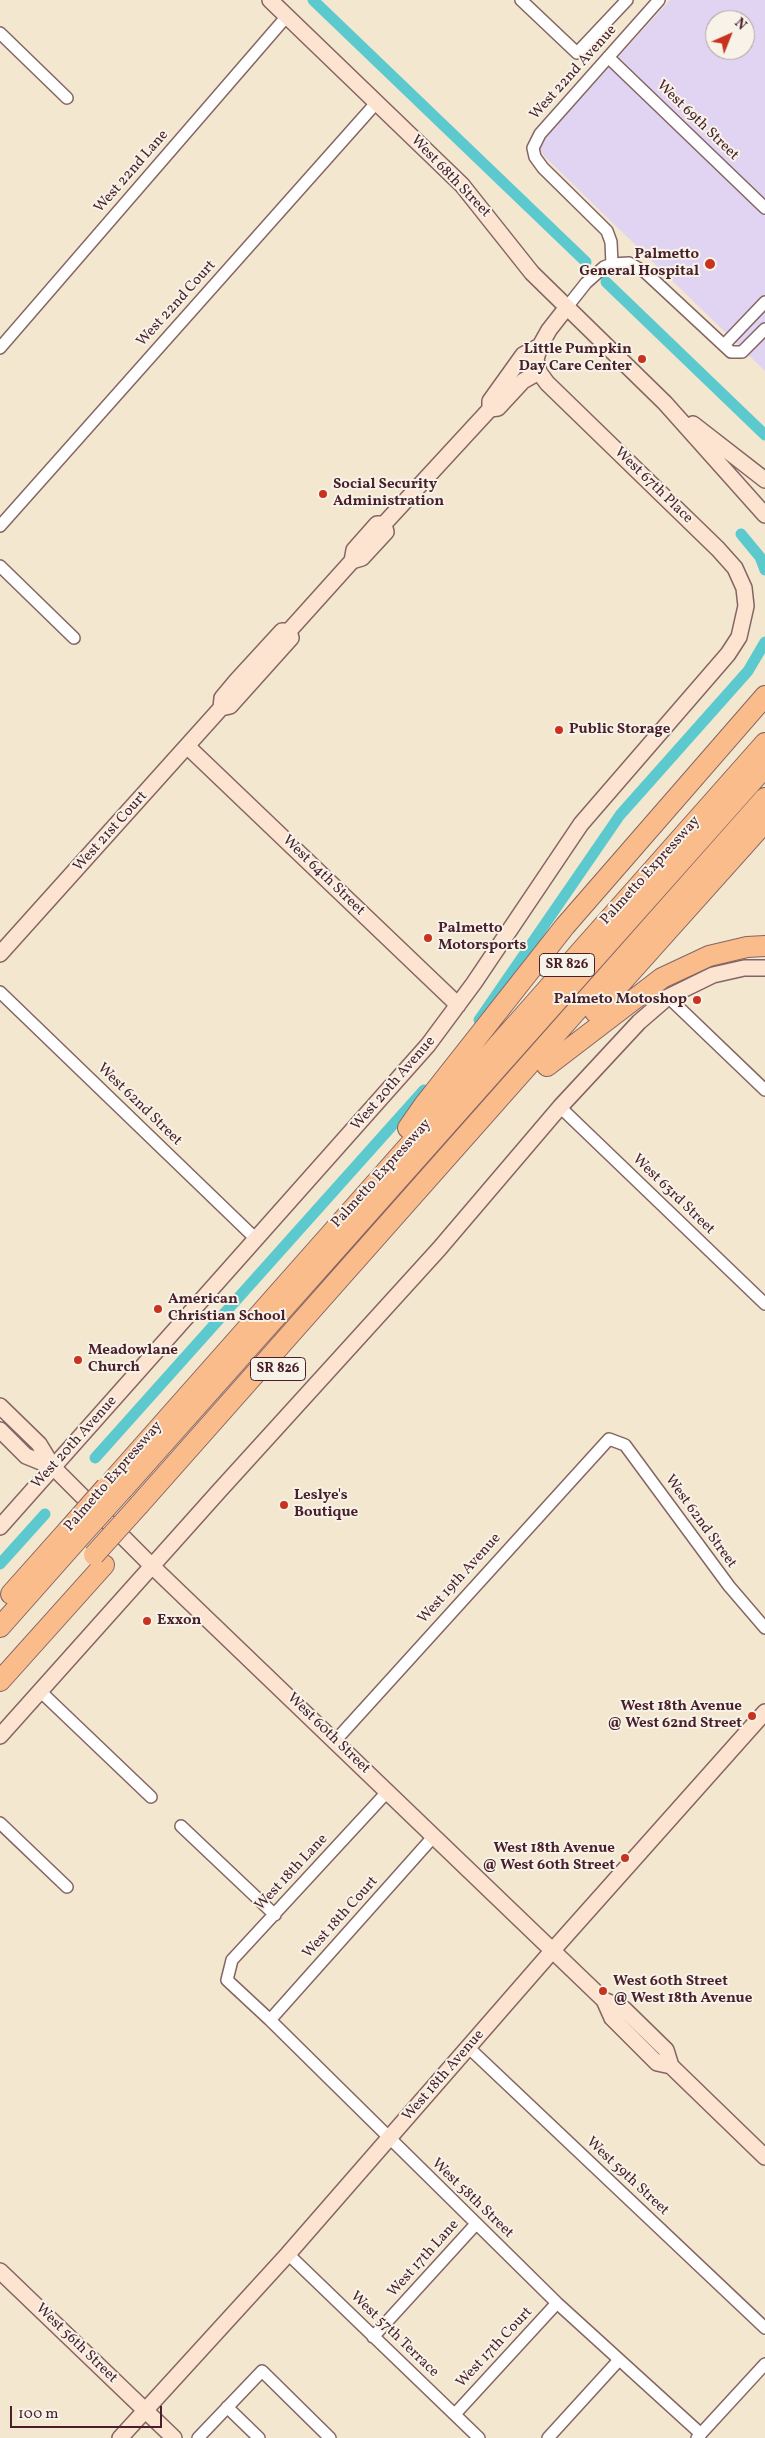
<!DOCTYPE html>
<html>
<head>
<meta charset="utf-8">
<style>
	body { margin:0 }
	#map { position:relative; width:765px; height:2438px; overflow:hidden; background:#f3e7cf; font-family:Vollkorn,serif }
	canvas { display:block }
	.north { position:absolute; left:705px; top:10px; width:50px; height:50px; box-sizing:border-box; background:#f7f3e8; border:1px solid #b29e9c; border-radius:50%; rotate:44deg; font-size:14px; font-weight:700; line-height:20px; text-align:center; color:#4a1f2b }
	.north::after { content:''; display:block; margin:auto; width:18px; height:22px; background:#c8321e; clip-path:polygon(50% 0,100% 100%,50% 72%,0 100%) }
	.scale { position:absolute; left:10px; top:2406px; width:152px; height:22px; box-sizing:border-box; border:2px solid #4a1f2b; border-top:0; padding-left:6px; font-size:15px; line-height:18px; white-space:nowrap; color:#4a1f2b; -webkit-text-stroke:4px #f7f3e8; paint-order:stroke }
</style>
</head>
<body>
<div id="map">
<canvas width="765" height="2438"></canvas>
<div class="north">N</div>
<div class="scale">100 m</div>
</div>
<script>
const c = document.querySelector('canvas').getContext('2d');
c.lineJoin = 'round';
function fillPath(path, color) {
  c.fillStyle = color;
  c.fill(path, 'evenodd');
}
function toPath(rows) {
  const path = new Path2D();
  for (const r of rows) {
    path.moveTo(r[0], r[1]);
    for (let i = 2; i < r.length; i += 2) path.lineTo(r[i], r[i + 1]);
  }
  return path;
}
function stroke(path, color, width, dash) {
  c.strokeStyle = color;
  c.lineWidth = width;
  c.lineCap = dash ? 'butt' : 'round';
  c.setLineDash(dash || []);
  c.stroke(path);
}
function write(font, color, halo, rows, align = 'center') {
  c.font = font + ' Vollkorn,serif';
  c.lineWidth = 4;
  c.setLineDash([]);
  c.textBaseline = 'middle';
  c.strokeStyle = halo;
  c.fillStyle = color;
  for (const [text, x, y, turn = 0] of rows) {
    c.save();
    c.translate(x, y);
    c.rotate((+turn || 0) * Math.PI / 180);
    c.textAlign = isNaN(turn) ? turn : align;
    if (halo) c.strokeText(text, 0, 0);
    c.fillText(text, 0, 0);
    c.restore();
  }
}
const built = toPath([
	[670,0,765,0,765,371,544,156,540,149,542,141],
	[715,20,745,20,745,50,715,50]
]);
const canal = toPath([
	[313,0,586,262],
	[606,282,765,435],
	[741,534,760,557,765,570],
	[479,1020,620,815,748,671,765,642],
	[95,1458,424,1090],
	[0,1564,45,1514]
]);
const street = toPath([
	[521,0,577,53,627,0],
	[0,33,67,98],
	[608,57,765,208],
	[612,264,611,242,607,231,543,168,535,157,533,148,540,134,659,0],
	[567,307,586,283,604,267,612,264,629,263,645,272,731,352,742,352,765,329],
	[724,345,765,302],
	[0,348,287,16],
	[0,526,377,102],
	[0,566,74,638],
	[0,992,256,1239],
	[668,997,765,1090],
	[560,1107,765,1304],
	[40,1691,151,1797],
	[335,1741,609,1439,625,1445,729,1586,765,1628],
	[388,1791,232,1960,227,1980,270,2020,557,2303,701,2434],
	[0,1823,67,1887],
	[181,1826,275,1915],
	[270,2020,434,1836],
	[469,2048,765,2328],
	[288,2254,479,2438],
	[373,2337,476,2224],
	[227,2407,259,2438],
	[455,2414,557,2303],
	[198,2438,262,2371,330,2438],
	[548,2438,619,2360],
	[697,2438,765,2364]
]);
const secondary = toPath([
	[270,0,462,185,532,273,665,403,765,515],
	[490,409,498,408,523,381,539,372],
	[693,424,765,480],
	[352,561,354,550,377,524,384,524,490,409,490,401,523,355,540,346],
	[289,631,352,561,362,558,386,532,384,524],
	[221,708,222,698,237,680,282,631,289,631],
	[187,746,458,1005],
	[0,954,221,708,230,706,291,638,289,631],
	[0,1406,39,1444,53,1467,152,1566,604,2000,624,2009,666,2050,671,2066,765,2157],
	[0,1430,26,1456,53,1467],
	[0,1527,428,1045,474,983,581,824,728,654,739,637,746,606,744,588,735,568,718,549,547,383,539,372,536,359,540,346,549,330,567,307],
	[0,1736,220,1490,439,1249,560,1107,639,1022,668,997,713,975,744,968,765,968],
	[604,2000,612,2018,657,2063,671,2066],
	[0,2271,174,2438],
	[120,2438,288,2254,553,1950,765,1712]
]);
const highway = toPath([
	[595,1012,765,822],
	[547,1066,662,978,709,956,747,947,765,946],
	[408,1128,424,1105,565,926,765,696],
	[113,1480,765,743],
	[123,1489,765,767],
	[139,1505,765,798],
	[11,1594,68,1530],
	[0,1627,77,1540],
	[0,1681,104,1565]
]);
const highwayBridge = toPath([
	[68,1530,106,1487],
	[77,1540,123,1489],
	[94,1555,139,1505]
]);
const markers = [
	[710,264,6,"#c8321e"],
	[642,359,5,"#c8321e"],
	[323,494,5,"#c8321e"],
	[559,730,5,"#c8321e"],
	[428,938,5,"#c8321e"],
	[697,1000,5,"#c8321e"],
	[158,1309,5,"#c8321e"],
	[78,1360,5,"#c8321e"],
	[284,1505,5,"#c8321e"],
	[147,1621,5,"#c8321e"],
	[752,1716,5,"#c8321e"],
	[625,1858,5,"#c8321e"],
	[603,1991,5,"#c8321e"]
];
const shields = [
	[567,965,55],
	[278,1369,55]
];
const shieldNames = [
	["SR 826",567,965],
	["SR 826",278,1369]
];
const streetNames = [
	["West 22nd Avenue",574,73,-48],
	["West 69th Street",697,121,44],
	["West 22nd Lane",132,172,-49],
	["West 68th Street",450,177,46],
	["West 22nd Court",177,304,-48],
	["West 67th Place",653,486,44],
	["West 21st Court",111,832,-48],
	["Palmetto Expressway",651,871,-48],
	["West 64th Street",323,876,44],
	["West 20th Avenue",394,1084,-49],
	["West 62nd Street",139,1105,44],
	["Palmetto Expressway",382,1174,-48],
	["West 63rd Street",673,1195,44],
	["West 20th Avenue",75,1443,-48],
	["Palmetto Expressway",114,1477,-49],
	["West 62nd Street",700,1522,54],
	["West 19th Avenue",460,1579,-48],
	["West 60th Street",328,1734,44],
	["West 18th Lane",292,1873,-47],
	["West 18th Court",341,1918,-48],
	["West 18th Avenue",444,2076,-49],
	["West 59th Street",627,2177,43],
	["West 58th Street",472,2199,44],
	["West 17th Lane",424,2259,-48],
	["West 57th Terrace",394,2335,44],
	["West 56th Street",76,2344,44],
	["West 17th Court",495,2348,-47]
];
const poiNames = [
	["Palmetto",699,255,"right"],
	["General Hospital",699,272,"right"],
	["Little Pumpkin",632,350,"right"],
	["Day Care Center",632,367,"right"],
	["Social Security",333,485],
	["Administration",333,502],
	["Public Storage",569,730],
	["Palmetto",438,929],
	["Motorsports",438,946],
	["Palmeto Motoshop",687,1000,"right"],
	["American",168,1300],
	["Christian School",168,1317],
	["Meadowlane",88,1351],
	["Church",88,1368],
	["Leslye's",294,1496],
	["Boutique",294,1513],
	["Exxon",157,1621],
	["West 18th Avenue",742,1707,"right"],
	["@ West 62nd Street",742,1724,"right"],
	["West 18th Avenue",615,1849,"right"],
	["@ West 60th Street",615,1866,"right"],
	["West 60th Street",613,1982],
	["@ West 18th Avenue",613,1999]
];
fillPath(built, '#e1d4f3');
stroke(canal, '#5cc9cf', 11);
stroke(street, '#856564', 14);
stroke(secondary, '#856564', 18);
stroke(highway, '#856564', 22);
stroke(street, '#fff', 11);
stroke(secondary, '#fde4d1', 15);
stroke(highway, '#fabc8b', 20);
stroke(highwayBridge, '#856564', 22, []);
stroke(highwayBridge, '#fabc8b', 20);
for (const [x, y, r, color] of markers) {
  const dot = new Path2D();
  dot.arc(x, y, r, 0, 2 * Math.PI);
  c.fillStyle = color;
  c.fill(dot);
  stroke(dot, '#f7f3e8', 2);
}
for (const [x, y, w] of shields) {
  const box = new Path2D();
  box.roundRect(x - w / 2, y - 11.5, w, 23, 4);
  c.fillStyle = '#f7f3e8';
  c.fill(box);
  stroke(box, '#4a1f2b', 1);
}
write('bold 14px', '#4a1f2b', null, shieldNames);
write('15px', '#4a1f2b', '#f7f3e8', streetNames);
write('bold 15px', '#4a1f2b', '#f7f3e8', poiNames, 'left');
</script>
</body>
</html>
